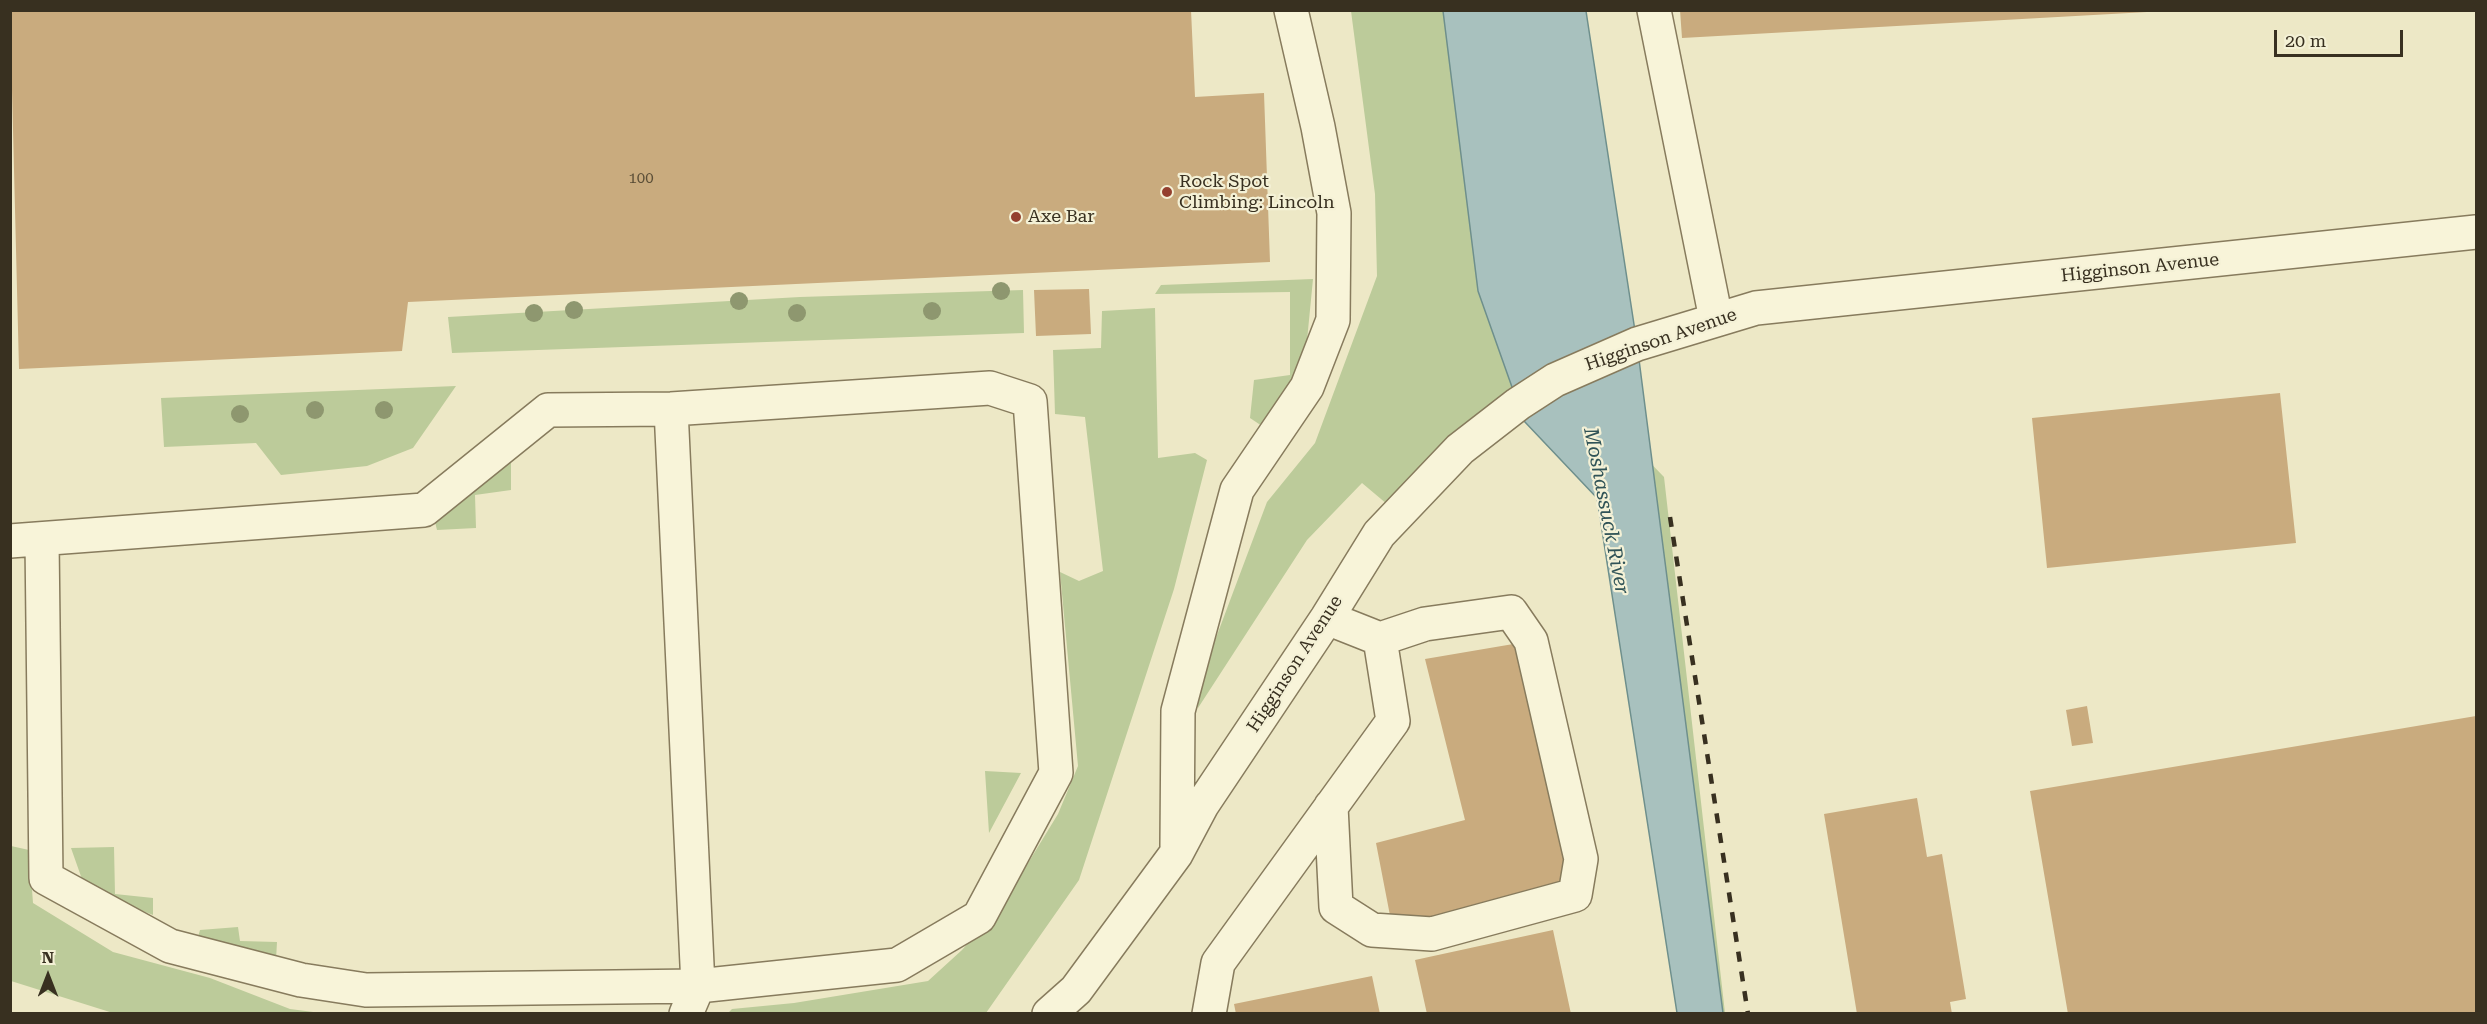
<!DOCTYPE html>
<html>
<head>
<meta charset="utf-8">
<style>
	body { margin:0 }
	#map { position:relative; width:2487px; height:1024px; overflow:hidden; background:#ede8c6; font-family:"Roboto Serif",serif }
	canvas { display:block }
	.frame { position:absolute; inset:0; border:12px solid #383020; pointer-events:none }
	.north { position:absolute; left:18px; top:946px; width:60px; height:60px; -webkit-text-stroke:4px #f4f1d6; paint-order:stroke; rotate:0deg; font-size:16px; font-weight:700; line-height:24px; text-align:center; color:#383020 }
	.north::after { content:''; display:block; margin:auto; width:21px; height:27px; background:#383020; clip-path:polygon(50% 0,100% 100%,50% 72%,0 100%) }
	.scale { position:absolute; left:2274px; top:30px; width:129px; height:27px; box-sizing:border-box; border:3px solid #383020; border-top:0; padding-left:8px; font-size:18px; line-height:21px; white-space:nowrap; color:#383020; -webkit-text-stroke:4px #f4f1d6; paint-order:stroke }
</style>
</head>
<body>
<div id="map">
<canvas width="2487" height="1024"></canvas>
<div class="frame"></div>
<div class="north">N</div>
<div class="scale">20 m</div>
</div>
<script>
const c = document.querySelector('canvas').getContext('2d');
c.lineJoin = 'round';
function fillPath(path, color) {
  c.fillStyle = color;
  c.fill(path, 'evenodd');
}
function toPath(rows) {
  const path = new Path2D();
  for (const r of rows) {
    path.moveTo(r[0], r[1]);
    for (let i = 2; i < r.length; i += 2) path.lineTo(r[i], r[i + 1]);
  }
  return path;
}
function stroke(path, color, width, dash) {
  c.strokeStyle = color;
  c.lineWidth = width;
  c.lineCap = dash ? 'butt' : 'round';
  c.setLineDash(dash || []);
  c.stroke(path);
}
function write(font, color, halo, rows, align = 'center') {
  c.font = font + ' "Roboto Serif",serif';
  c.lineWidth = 4.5;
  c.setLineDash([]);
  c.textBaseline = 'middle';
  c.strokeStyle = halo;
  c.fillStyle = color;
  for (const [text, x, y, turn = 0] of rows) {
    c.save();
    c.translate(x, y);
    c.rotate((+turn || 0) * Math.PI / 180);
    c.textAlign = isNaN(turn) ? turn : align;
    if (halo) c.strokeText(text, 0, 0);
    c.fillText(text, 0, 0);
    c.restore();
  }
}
const green = toPath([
	[1351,11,1477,11,1570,380,1664,477,1725,1013,1677,1013,1597,498,1524,421,1514,416,1400,515,1362,483,1307,540,1198,708,1196,691,1267,502,1315,443,1377,276,1375,194],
	[1313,279,1305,361,1262,426,1250,418,1254,380,1290,375,1290,292,1155,294,1161,285],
	[1023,290,1024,333,452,353,448,317,800,297],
	[1155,308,1158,458,1195,453,1207,460,1174,589,1079,880,986,1013,727,1014,732,1009,794,1003,928,981,962,950,1003,904,1058,814,1078,766,1060,572,1079,581,1103,571,1085,417,1055,414,1053,350,1101,348,1102,311],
	[456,386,413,448,367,466,281,475,256,443,164,447,161,398],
	[502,458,511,458,511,490,475,495,476,528,437,530,435,522],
	[985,771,1021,773,989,833],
	[11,846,29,850,33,903,113,952,210,978,290,1009,321,1013,113,1013,11,981],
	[114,847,115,894,153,898,153,915,97,893,83,882,71,848],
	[238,927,240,941,277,942,276,960,198,937,200,930]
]);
const water = toPath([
	[1443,11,1586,11,1637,344,1723,1013,1677,1013,1597,498,1524,421,1478,291,1443,11]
]);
const building = toPath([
	[10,10,1191,10,1195,97,1264,93,1270,262,408,302,402,351,19,369],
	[1680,10,2147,10,2147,12,1682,38],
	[1089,289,1091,334,1036,336,1034,290],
	[2280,393,2296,543,2047,568,2032,418],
	[1531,641,1578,879,1393,931,1376,843,1465,820,1425,659],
	[2087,706,2093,743,2072,746,2066,710],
	[2476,716,2476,1012,2068,1014,2030,791],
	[1917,798,1927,857,1942,854,1966,999,1950,1002,1952,1014,1857,1014,1824,814],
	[1553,930,1571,1014,1427,1014,1415,960],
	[1372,976,1380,1014,1236,1014,1234,1004]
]);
const minor = toPath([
	[1654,10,1716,319],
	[671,409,698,986,686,1014],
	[10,541,424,510,548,410,671,409,990,388,1030,401,1056,773,979,917,897,965,698,986,366,990,301,980,170,946,46,878,42,540],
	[1331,806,1336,907,1372,930,1432,934,1575,895,1581,859,1531,641,1511,612,1425,624,1380,639],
	[1177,846,1178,711,1237,490,1307,387,1333,320,1334,213,1318,127,1291,10],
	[1049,1014,1076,990,1176,854,1202,805,1327,618,1379,534,1460,449,1518,404,1555,380,1637,344,1756,308,2476,232],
	[1209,1014,1218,963,1393,721,1380,639,1327,618]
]);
const rail = toPath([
	[1670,517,1748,1014]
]);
const trees = [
	[1001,291],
	[739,301],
	[574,310],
	[932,311],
	[534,313],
	[797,313],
	[315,410],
	[384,410],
	[240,414]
];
const markers = [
	[1167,192,6,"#94402f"],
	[1016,217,6,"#94402f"]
];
const numberNames = [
	["100",641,179]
];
const poiNames = [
	["Rock Spot",1179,182],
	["Climbing: Lincoln",1179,203],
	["Axe Bar",1028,217]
];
const streetNames = [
	["Higginson Avenue",2140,268,-6],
	["Higginson Avenue",1661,340,-19],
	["Higginson Avenue",1295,664,-57]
];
const waterNames = [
	["Moshassuck River",1606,511,79]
];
fillPath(green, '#bccb9a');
fillPath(water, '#a8c1be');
stroke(water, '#6e8f8c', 1.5);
fillPath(building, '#c9ab7e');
stroke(minor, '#877b5d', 36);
stroke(minor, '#f8f4d9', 33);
stroke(rail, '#383020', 4.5, [10, 10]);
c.fillStyle = '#8e976f';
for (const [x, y] of trees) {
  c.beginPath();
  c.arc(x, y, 9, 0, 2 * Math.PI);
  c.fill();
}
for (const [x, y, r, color] of markers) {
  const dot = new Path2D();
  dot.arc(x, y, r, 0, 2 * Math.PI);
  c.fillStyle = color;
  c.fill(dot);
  stroke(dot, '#f4f1d6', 2);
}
write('15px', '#5c4f38', null, numberNames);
write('18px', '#383020', '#f4f1d6', poiNames, 'left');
write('18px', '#383020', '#f4f1d6', streetNames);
write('italic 20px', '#305357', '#f4f1d6', waterNames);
</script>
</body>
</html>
